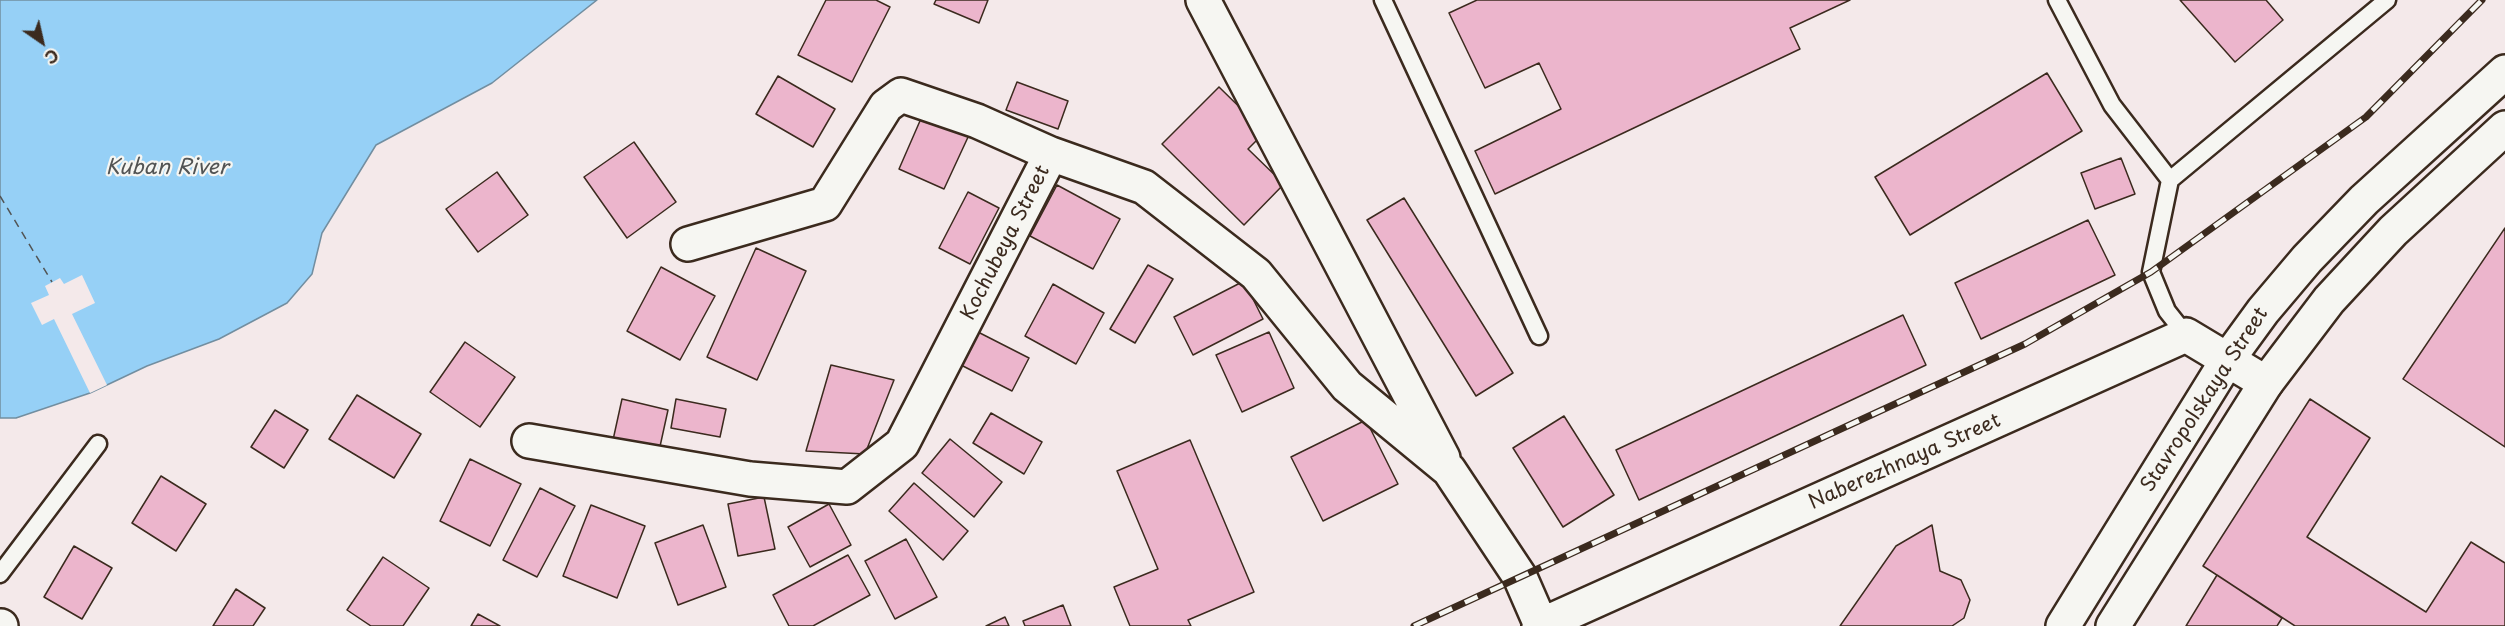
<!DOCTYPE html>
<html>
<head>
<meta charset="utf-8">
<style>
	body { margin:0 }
	#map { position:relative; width:2505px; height:626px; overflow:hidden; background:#f4e9ea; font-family:"Playpen Sans",sans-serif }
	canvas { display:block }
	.north { position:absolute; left:12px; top:12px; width:60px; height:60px; -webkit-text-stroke:4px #f6f6f2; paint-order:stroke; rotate:146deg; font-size:16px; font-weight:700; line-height:24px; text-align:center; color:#3b2a1e }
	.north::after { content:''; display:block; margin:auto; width:21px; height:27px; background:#3b2a1e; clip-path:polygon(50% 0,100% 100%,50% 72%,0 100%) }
</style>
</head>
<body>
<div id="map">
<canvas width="2505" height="626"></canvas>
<div class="north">С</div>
</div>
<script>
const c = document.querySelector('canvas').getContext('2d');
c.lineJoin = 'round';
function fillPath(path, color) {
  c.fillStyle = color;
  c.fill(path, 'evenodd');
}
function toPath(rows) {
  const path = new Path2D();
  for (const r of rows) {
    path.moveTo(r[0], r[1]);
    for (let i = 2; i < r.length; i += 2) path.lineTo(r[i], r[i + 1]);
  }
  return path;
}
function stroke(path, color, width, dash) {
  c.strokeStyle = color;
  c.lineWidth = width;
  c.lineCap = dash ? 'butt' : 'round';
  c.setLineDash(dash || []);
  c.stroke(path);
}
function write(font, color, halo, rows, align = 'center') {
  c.font = font + ' "Playpen Sans",sans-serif';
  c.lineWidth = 4.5;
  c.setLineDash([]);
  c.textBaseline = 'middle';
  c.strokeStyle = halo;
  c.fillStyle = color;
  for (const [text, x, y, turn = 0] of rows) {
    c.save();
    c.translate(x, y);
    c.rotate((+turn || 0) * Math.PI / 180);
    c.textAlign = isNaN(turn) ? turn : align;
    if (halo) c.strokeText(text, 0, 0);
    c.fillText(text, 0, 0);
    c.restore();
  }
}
const water = toPath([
	[0,0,597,0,492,83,376,145,322,233,312,274,287,303,219,339,147,366,90,393,16,418,0,418,0,0]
]);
const pier = toPath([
	[82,275,95,303,72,314,107,385,90,393,54,319,42,325,31,303,49,295,45,286,60,278,64,284]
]);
const ferry = toPath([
	[0,196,52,282]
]);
const building = toPath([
	[826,0,876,0,890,7,852,82,798,55,826,0],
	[936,0,988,0,979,23,934,4,936,0],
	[1477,0,1850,0,1790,28,1800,49,1495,194,1475,151,1561,109,1539,63,1485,88,1449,13,1477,0],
	[2180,0,2266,0,2283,20,2235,62,2180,0],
	[2047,73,2082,131,1910,235,1875,177,2047,73],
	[778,76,835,109,813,147,756,114,778,76],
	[1017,82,1068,101,1058,129,1006,110,1017,82],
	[1219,87,1265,132,1248,149,1284,184,1244,225,1162,144,1219,87],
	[923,114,969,135,944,189,899,169,923,114],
	[634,142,676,202,627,238,584,177,634,142],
	[2121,158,2135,194,2095,209,2081,173,2121,158],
	[497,172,528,215,478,252,446,209,497,172],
	[1057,185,1120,219,1093,269,1030,236,1057,185],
	[968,192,999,208,970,264,939,248,968,192],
	[1404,198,1513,373,1476,396,1367,220,1404,198],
	[2088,220,2115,275,1981,339,1955,283,2088,220],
	[2505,228,2505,447,2403,379,2505,228],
	[756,248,806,271,757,380,707,357,756,248],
	[1148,265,1173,279,1135,343,1110,329,1148,265],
	[661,267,715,296,680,360,627,331,661,267],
	[1244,281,1263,319,1193,355,1174,317,1244,281],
	[1053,284,1104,313,1076,364,1025,336,1053,284],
	[1903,315,1926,365,1639,500,1616,450,1903,315],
	[976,331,1029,358,1012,391,959,364,976,331],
	[1269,332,1294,388,1242,412,1216,355,1269,332],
	[465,342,515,377,480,427,430,392,465,342],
	[831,365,894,380,865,454,806,451,831,365],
	[357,395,421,434,394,478,329,439,357,395],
	[622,399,668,410,659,451,613,440,622,399],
	[676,399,726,409,720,437,671,428,676,399],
	[2310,399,2370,438,2307,537,2426,612,2471,542,2505,563,2505,626,2295,626,2203,566,2310,399],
	[275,410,308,430,284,468,251,447,275,410],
	[991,413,1042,442,1024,474,973,443,991,413],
	[1564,416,1614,495,1563,527,1513,448,1564,416],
	[1366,420,1398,484,1323,521,1291,457,1366,420],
	[950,439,1002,482,974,517,922,473,950,439],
	[1190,440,1254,592,1188,620,1191,626,1130,626,1114,587,1158,569,1117,471,1190,440],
	[470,459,521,484,490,546,440,521,470,459],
	[161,476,206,504,176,551,132,523,161,476],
	[914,483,968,531,943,560,889,511,914,483],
	[540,488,575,506,537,577,503,560,540,488],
	[764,497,775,549,738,556,728,504,764,497],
	[829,504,851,545,810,567,788,527,829,504],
	[591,505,645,526,617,598,563,576,591,505],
	[703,525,726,587,678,605,655,543,703,525],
	[1932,525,1940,571,1961,580,1970,600,1964,618,1952,626,1840,626,1896,546,1932,525],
	[906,539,937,597,895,619,865,561,906,539],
	[74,546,112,568,82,619,44,597,74,546],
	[848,555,870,595,813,626,789,626,773,595,848,555],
	[383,557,429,588,403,626,371,626,347,610,383,557],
	[2217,575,2282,618,2277,626,2186,626,2217,575],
	[236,589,265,608,253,626,213,626,236,589],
	[1063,605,1071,626,1025,626,1023,621,1063,605],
	[478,614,500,626,471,626,478,614],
	[1005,617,1009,626,986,626,1005,617]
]);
const service = toPath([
	[1383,0,1539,336],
	[2057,0,2112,105,2170,180],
	[2186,335,2167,311,2151,272,2170,180,2387,0],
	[0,574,98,444]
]);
const minor = toPath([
	[1203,0,1443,458],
	[688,244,825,204,886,106,901,95,977,121,1051,154],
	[529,441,750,479,847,487,902,444,1051,154,1144,187,1256,274,1347,386,1449,470,1520,577,1541,625],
	[0,626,1,626],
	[1539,626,2186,335,2266,383]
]);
const secondary = toPath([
	[2113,626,2266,383,2329,300,2393,231,2505,128]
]);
const primary = toPath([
	[2063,626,2228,359,2263,311,2307,259,2364,200,2505,72]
]);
const rail = toPath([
	[1414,626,2025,344,2151,272,2366,117,2482,0]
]);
const streetNames = [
	["Kochubeya Street",1006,243,-63],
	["Stavropolskaya Street",2205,400,-57],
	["Naberezhnaya Street",1905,462,-24]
];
const waterNames = [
	["Kuban River",167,168]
];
fillPath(water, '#96d0f6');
stroke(water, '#728ea0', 1.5);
fillPath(pier, '#f4e9ea');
stroke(ferry, '#525454', 1.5, [8, 6]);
fillPath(building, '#ecb5cc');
stroke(building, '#3b2a1e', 1.5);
stroke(service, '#3b2a1e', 21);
stroke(minor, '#3b2a1e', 38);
stroke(secondary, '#3b2a1e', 38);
stroke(primary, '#3b2a1e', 38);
stroke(service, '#f6f6f2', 16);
stroke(minor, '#f6f6f2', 33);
stroke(secondary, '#f6f6f2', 33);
stroke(primary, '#f6f6f2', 33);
stroke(rail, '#3b2a1e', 7);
stroke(rail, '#f6f6f2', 4.5, [14]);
write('20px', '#3b2a1e', '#f6f6f2', streetNames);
write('italic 21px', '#525454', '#f6f6f2', waterNames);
</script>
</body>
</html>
